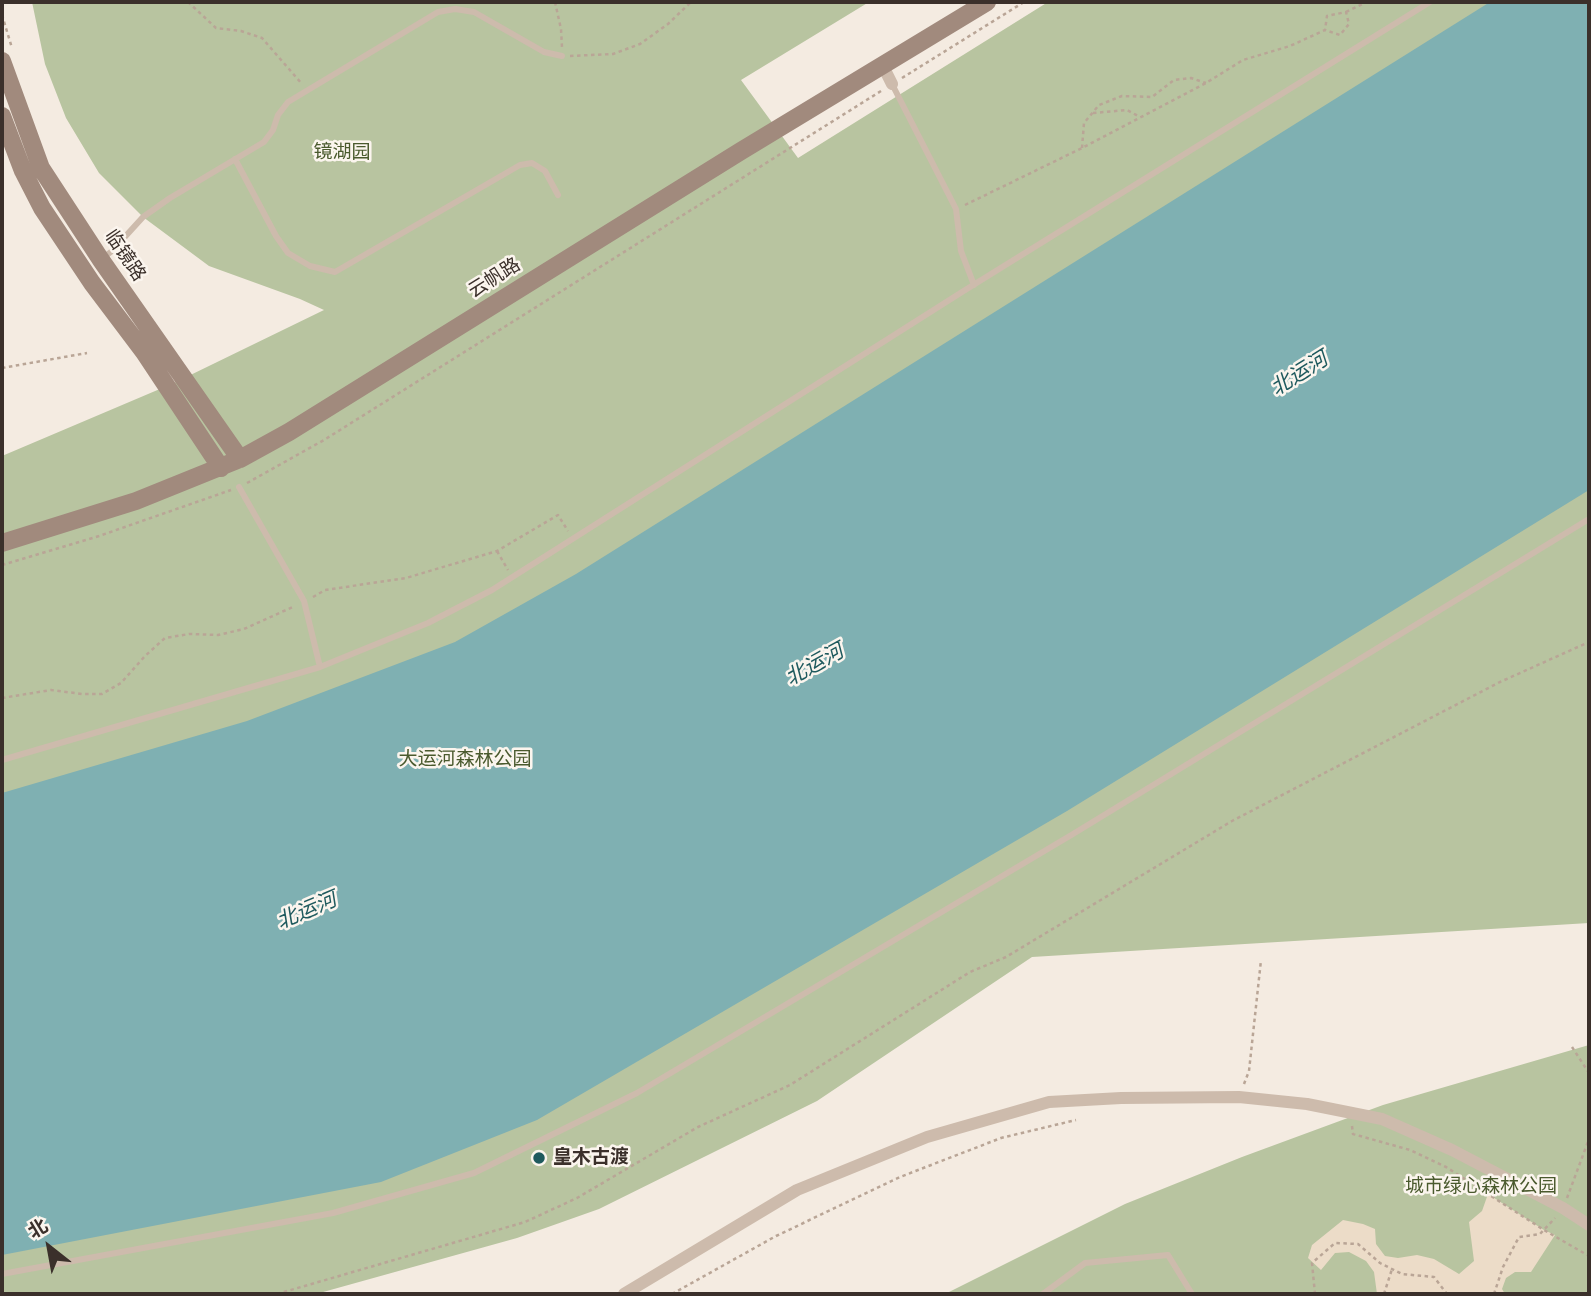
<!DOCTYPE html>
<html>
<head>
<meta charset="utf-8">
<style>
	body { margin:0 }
	#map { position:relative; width:1591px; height:1296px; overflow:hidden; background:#f4ebe1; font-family:Jost,"Noto Sans SC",sans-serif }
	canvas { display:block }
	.frame { position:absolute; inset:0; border:4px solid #3b302b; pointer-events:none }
	.north { position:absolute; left:14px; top:1212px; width:70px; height:70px; -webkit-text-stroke:5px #fbf5ee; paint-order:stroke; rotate:329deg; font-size:19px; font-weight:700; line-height:28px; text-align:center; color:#3b302b }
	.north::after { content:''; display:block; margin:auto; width:24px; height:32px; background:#3b302b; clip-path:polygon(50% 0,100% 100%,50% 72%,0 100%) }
</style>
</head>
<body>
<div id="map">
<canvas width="1591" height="1296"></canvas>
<div class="frame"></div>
<div class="north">北</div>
</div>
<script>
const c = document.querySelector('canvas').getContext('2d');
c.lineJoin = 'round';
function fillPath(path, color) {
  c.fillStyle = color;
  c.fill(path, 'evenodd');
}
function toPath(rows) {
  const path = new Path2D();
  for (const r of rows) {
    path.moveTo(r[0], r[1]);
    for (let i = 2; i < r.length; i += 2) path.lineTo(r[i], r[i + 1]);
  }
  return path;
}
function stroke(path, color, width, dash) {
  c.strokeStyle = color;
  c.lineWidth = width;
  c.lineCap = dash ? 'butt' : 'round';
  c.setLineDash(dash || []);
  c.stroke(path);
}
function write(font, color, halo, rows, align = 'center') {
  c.font = font + ' Jost,"Noto Sans SC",sans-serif';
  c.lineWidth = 5;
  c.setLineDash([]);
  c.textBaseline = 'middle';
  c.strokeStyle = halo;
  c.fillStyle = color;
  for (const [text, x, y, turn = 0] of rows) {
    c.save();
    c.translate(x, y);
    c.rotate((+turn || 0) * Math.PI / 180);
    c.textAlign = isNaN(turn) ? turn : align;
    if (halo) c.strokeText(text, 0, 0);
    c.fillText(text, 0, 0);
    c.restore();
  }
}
const green = toPath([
	[32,2,869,2,741,80,798,158,1048,2,1589,2,1589,923,1032,957,817,1101,599,1209,517,1238,316,1294,2,1294,2,456,174,383,324,310,300,299,209,266,143,217,99,173,66,118,45,64],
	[1589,1045,1589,1294,945,1294,1125,1204,1242,1157,1383,1105]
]);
const plaza = toPath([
	[1488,1194,1544,1230,1555,1235,1531,1272,1515,1272,1506,1278,1502,1289,1505,1294,1377,1294,1374,1272,1366,1261,1349,1252,1335,1253,1321,1270,1308,1258,1312,1245,1343,1220,1363,1224,1375,1229,1376,1244,1385,1256,1398,1258,1417,1255,1434,1259,1459,1274,1474,1261,1469,1222,1482,1211]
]);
const water = toPath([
	[1490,2,1589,2,1589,490,1067,811,537,1120,381,1182,2,1255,2,793,247,721,455,642,576,574]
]);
const path = toPath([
	[188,2,216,28,241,31,262,38,302,84],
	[555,2,561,29,562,47],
	[1346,12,1367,2],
	[2,15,12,48],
	[570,56,613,54,640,44,668,24,691,2],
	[902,78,1024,2],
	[1093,113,1127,110,1140,117],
	[1082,148,1084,123,1099,105,1122,96,1152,97,1174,80,1191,78,1206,83],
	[965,205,1082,148,1206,83,1243,60,1290,46,1325,30,1340,35,1349,24,1346,12,1327,16,1325,30],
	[2,368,87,353],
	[247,483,324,440,881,91],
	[497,551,508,570],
	[2,565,99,536,231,490],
	[313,597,325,590,406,578,497,551,558,515,568,531],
	[2,698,51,690,82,694,102,694,121,683,145,656,165,638,189,634,218,635,244,629,295,606],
	[1572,1047,1589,1073],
	[1244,1084,1249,1071,1261,960],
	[1352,1126,1353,1134,1410,1150,1446,1167,1544,1230,1589,1256],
	[1567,1198,1589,1139],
	[277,1294,525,1222,577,1198,698,1127,790,1085,970,972,1006,957,1232,821,1500,682,1589,642],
	[672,1294,776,1236,900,1177,1001,1138,1076,1120],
	[1315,1294,1312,1263,1335,1243,1358,1244,1380,1263,1402,1274,1434,1277,1447,1294],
	[1384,1294,1392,1269],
	[1494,1294,1503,1267,1519,1237,1540,1234,1555,1218]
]);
const lane = toPath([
	[892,84,956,209,961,251,974,285],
	[235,159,276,236,288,253,310,266,335,272,520,165,532,163,545,171,558,195],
	[103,258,112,251,143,217,170,198,264,142,273,130,278,115,288,102,438,12,455,9,474,12,544,52,562,56],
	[239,487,304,601,320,667],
	[2,760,320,667,428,623,492,590,962,292,1430,2],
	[2,1274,333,1213,474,1173,637,1093,1073,834,1589,519],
	[1043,1294,1085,1263,1168,1255,1192,1294]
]);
const street = toPath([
	[882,64,892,84],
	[624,1294,797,1190,927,1137,1049,1102,1121,1098,1239,1097,1307,1104,1382,1119,1452,1150,1563,1208,1589,1225]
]);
const secondary = toPath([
	[2,61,41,168,101,260,240,459],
	[2,116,23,171,42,208,92,283,144,352,221,468],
	[2,543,136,501,240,459,289,432,741,151,987,2]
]);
const markers = [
	[539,1158,7,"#1f5a5e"]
];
const parkNames = [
	["镜湖园",342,153],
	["大运河森林公园",465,760],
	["城市绿心森林公园",1481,1187]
];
const streetNames = [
	["临镜路",124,256,56],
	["云帆路",495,279,-32]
];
const poiNames = [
	["皇木古渡",553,1158]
];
const waterNames = [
	["北运河",1300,375,-32],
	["北运河",815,666,-29],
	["北运河",307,912,-23]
];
fillPath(green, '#b8c4a0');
fillPath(plaza, '#ecdcc8');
fillPath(water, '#7fb0b2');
stroke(path, '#b9a596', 2.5, [3.5, 3.5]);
stroke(lane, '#cdbbac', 6);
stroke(street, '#cdbbac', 12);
stroke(secondary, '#a18a7d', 18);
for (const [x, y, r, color] of markers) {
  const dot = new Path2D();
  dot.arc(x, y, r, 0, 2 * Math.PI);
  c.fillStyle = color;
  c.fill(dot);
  stroke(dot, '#fbf5ee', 2.5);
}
write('19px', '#4a5a2e', '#fbf5ee', parkNames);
write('19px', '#3b302b', '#fbf5ee', streetNames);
write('bold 19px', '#3b302b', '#fbf5ee', poiNames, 'left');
write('italic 21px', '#1f5a5e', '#fbf5ee', waterNames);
</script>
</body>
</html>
